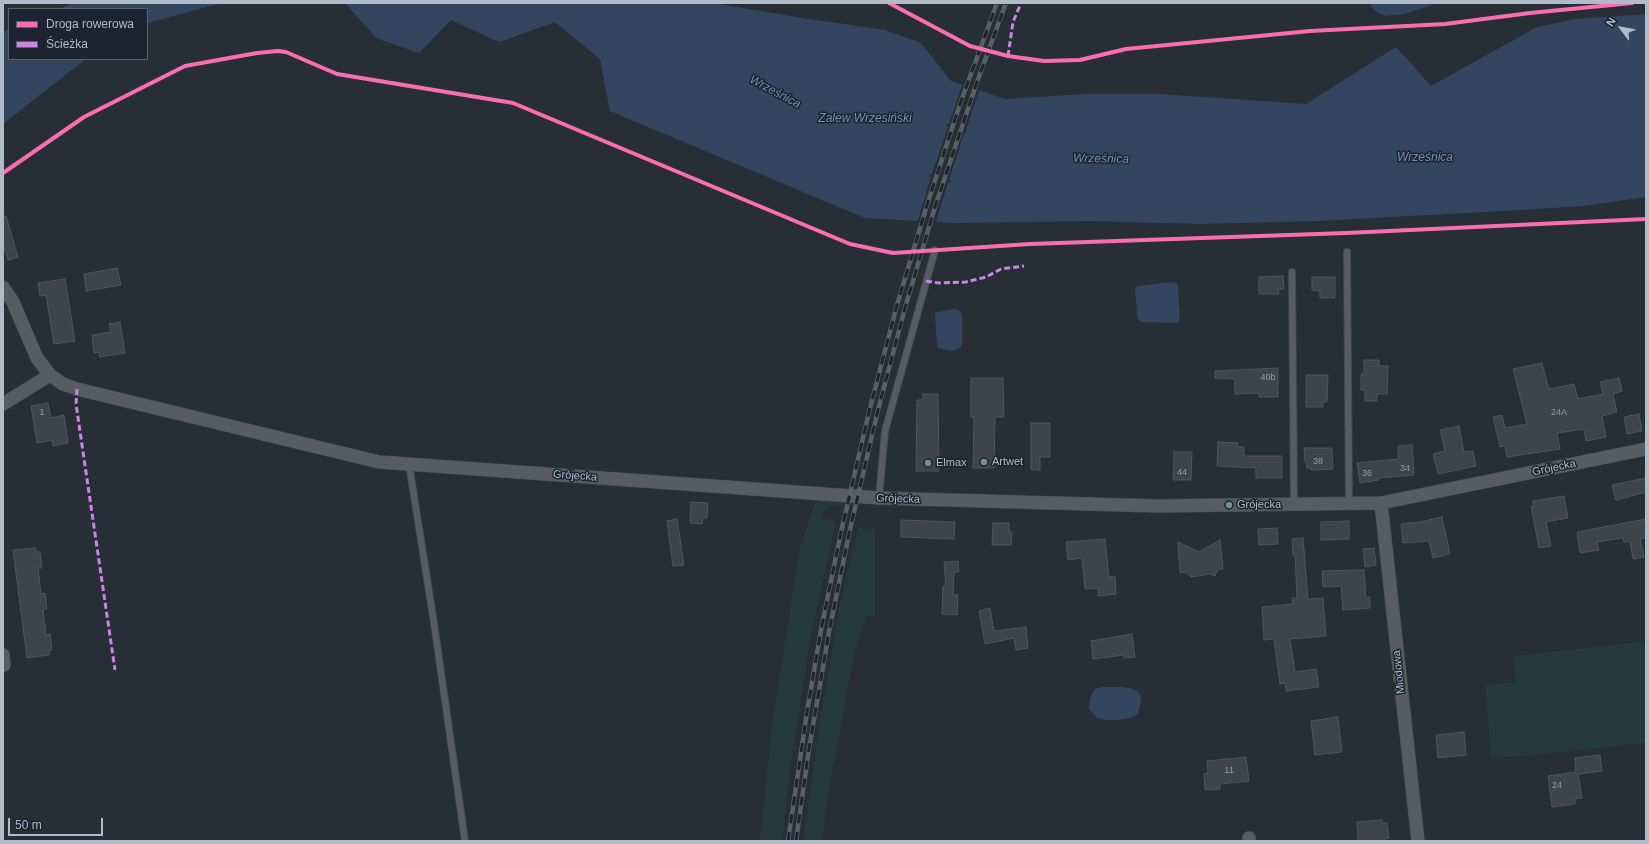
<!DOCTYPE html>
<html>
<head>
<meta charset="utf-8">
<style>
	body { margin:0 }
	#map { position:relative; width:1649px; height:844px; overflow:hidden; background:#282e35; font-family:Helvetica,sans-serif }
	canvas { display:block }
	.frame { position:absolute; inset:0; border:4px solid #b1bac7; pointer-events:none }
	.legend { position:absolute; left:8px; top:8px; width:140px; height:52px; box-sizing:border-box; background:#1b2430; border:1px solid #57606c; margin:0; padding:5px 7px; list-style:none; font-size:12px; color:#b1bac7 }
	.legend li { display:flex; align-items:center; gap:8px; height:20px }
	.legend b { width:20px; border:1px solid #57606c }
	.north { position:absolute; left:1601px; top:8px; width:40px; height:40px; -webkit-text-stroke:3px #1b2430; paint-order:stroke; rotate:302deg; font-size:11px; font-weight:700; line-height:16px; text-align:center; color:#b1bac7 }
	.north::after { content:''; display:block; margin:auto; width:14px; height:18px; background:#b1bac7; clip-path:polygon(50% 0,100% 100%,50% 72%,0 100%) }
	.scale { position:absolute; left:8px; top:818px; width:95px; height:18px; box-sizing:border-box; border:2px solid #b1bac7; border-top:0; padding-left:5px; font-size:12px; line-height:14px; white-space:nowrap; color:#b1bac7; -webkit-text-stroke:3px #1b2430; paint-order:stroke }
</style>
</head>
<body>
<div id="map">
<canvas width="1649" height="844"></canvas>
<div class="frame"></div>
<ul class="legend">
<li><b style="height:5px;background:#f96db3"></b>Droga rowerowa</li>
<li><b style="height:5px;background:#c787e3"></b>Ścieżka</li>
</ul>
<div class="north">N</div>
<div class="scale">50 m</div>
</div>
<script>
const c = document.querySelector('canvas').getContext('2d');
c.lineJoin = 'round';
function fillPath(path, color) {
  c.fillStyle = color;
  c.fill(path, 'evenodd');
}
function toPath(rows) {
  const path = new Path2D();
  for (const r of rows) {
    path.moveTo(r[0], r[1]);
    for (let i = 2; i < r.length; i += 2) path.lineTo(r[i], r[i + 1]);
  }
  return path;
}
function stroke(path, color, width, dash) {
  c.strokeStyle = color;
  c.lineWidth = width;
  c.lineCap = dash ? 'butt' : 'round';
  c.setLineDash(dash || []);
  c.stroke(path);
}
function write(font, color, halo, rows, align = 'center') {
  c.font = font + ' Helvetica,sans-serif';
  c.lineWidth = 3;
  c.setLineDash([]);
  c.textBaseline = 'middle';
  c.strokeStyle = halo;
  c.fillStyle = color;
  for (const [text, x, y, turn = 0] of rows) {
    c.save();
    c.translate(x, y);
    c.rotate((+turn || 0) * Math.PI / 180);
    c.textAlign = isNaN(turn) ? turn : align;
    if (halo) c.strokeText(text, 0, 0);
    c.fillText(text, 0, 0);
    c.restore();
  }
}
const green = toPath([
	[816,500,843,502,842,506,830,506,822,512,821,517,836,522,810,641,790,772,782,841,760,841,772,724,799,552],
	[858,527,875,530,875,617,867,616,855,651,828,796,822,841,803,841,821,715,839,609],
	[1646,641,1646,743,1527,756,1491,758,1485,685,1516,682,1512,656]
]);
const water = toPath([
	[74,3,222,3,147,23,147,9,59,9],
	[345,3,713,3,808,19,885,30,921,43,951,81,1005,99,1085,94,1160,94,1306,104,1396,47,1431,86,1537,27,1576,19,1646,14,1646,197,1584,206,1503,211,1317,221,1200,224,1091,221,953,223,865,218,610,111,600,59,555,22,499,42,451,20,419,53,376,38],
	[1371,3,1431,3,1432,5,1404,14,1385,16,1378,13,1371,6],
	[9,29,9,59,86,59,3,124,3,32],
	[1172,282,1176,283,1178,286,1180,319,1178,323,1140,322,1137,315,1135,289,1138,286],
	[955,309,960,311,962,315,962,345,960,348,952,351,939,348,937,346,935,313,938,312],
	[1102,687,1123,687,1132,689,1137,691,1140,694,1141,700,1138,713,1134,717,1117,720,1108,720,1097,718,1089,709,1090,698,1095,689]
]);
const pier = toPath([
	[963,83,980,88,966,130,967,131,966,133,964,133,949,180,951,180,950,183,948,183,935,224,917,223,931,177,929,177,930,174,932,174,948,127,946,126,947,124,949,124]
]);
const building = toPath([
	[3,216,6,216,18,257,8,260,3,244,3,216],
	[117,268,121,285,86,291,84,274,117,268],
	[1283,276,1284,289,1278,289,1279,294,1259,294,1259,277,1283,276],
	[1312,277,1335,277,1335,298,1320,298,1320,291,1312,290,1312,277],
	[65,279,75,341,54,344,46,295,40,296,38,283,65,279],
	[120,322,125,353,100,357,99,352,94,353,92,335,111,332,109,324,120,322],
	[1364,360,1379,360,1379,366,1388,366,1387,394,1377,394,1377,401,1365,401,1365,390,1361,390,1361,374,1364,374,1364,360],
	[1542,363,1549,389,1574,384,1578,399,1603,394,1600,382,1619,378,1622,391,1613,394,1617,412,1602,416,1606,437,1586,441,1584,429,1557,433,1560,449,1507,457,1505,446,1500,447,1493,417,1502,415,1505,428,1527,424,1513,369,1542,363],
	[1278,368,1278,397,1259,397,1259,393,1235,394,1235,379,1215,378,1215,371,1278,368],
	[1306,375,1328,375,1327,402,1323,402,1323,407,1306,407,1306,375],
	[971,378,1003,378,1004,417,995,417,994,468,973,468,974,417,971,417,971,378],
	[923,394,938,394,939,471,916,471,917,400,923,400,923,394],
	[48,403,51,418,64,415,68,443,53,446,52,440,37,443,31,406,48,403],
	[1639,414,1642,431,1627,434,1624,417,1639,414],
	[1031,423,1050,423,1050,457,1040,457,1040,470,1031,470,1031,423],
	[1459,426,1464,452,1473,451,1476,466,1438,474,1433,454,1445,451,1440,430,1459,426],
	[1218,442,1238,443,1238,447,1244,447,1244,456,1282,456,1282,478,1256,478,1256,468,1217,466,1218,442],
	[1412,445,1414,475,1379,478,1379,480,1360,483,1357,463,1398,459,1398,446,1412,445],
	[1304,448,1332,448,1333,469,1311,470,1311,468,1307,468,1306,462,1305,462,1304,448],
	[1174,452,1192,452,1191,480,1173,480,1174,452],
	[1646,478,1646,492,1616,500,1612,485,1646,478],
	[1564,496,1568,518,1546,522,1551,546,1539,548,1531,506,1534,506,1533,501,1564,496],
	[691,502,708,503,707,518,703,518,702,524,690,523,691,502],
	[1442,517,1450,554,1433,558,1429,541,1403,543,1401,524,1420,522,1442,517],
	[677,519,684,565,673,566,667,521,677,519],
	[1646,519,1646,538,1640,539,1644,557,1633,559,1630,541,1624,542,1623,538,1597,542,1599,550,1580,553,1577,532,1646,519],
	[901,520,955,522,954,539,901,537,901,520],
	[1349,521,1349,539,1321,540,1321,522,1349,521],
	[993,523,1009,523,1009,532,1012,532,1011,545,992,545,993,523],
	[1277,528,1278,544,1259,545,1258,529,1277,528],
	[1303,538,1308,599,1323,598,1326,636,1290,639,1295,672,1316,669,1319,687,1286,691,1285,683,1280,684,1274,639,1264,640,1262,607,1293,604,1292,598,1297,598,1295,555,1293,555,1292,539,1303,538],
	[1105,539,1109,577,1115,576,1116,594,1098,596,1098,588,1085,589,1082,558,1068,560,1066,542,1105,539],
	[1220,540,1223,569,1217,570,1215,576,1210,574,1191,577,1186,572,1180,573,1178,542,1199,552,1220,540],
	[35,548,36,552,40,552,42,568,38,568,41,594,45,593,47,609,43,610,46,635,50,634,52,650,49,651,49,655,27,658,13,550,35,548],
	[1374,548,1376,565,1365,567,1363,549,1374,548],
	[958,561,959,572,954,572,953,595,958,595,957,615,942,614,943,586,946,586,944,562,958,561],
	[1364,570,1366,598,1370,597,1370,608,1343,610,1341,586,1323,587,1322,571,1364,570],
	[990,608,994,631,1026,627,1028,648,1016,650,1014,638,985,644,979,611,990,608],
	[1132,634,1135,657,1124,658,1124,655,1093,659,1091,641,1132,634],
	[1338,717,1342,752,1315,755,1311,721,1338,717],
	[1464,732,1466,755,1438,758,1436,735,1464,732],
	[1600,755,1602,771,1578,774,1582,798,1575,799,1575,804,1552,807,1548,776,1576,772,1575,758,1600,755],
	[1246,757,1249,781,1220,784,1220,789,1205,790,1204,774,1208,773,1207,761,1246,757],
	[1382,820,1383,823,1387,823,1389,838,1385,839,1385,841,1358,841,1357,822,1382,820]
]);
const service = toPath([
	[1347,252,1349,504],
	[1292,272,1294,504],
	[409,464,434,623,465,841],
	[879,498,885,431,935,250]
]);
const minor = toPath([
	[3,287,13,302,37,358,50,375,63,384,77,389,379,462,879,498,1158,506,1381,503,1646,449],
	[3,404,50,375],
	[1381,503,1418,841],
	[3,655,4,665],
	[1249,838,1249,841]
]);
const rail = toPath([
	[788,841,807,712,821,630,841,532,870,408,897,305,927,205,960,104,997,3],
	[796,841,809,749,829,632,849,534,878,410,905,308,935,207,977,82,1006,3]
]);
const quiet = toPath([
	[1008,56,1013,22,1021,3],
	[926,281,939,283,966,282,986,277,1001,269,1024,266],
	[77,389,76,404,115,670]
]);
const cycleway = toPath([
	[889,3,970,46,1008,56,1044,61,1080,60,1126,49,1310,31,1445,24,1530,13,1632,3],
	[3,173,84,117,185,66,257,53,278,51,286,52,337,74,513,103,850,244,893,253,1030,244,1346,233,1646,219]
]);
const markers = [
	[984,462,4,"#818994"],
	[928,463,4,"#818994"],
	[1229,505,4,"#818994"]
];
const numberNames = [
	["40b",1268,378],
	["1",42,413],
	["24A",1559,413],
	["38",1318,462],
	["34",1405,469],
	["44",1182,473],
	["36",1367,474],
	["11",1229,771],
	["24",1557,786]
];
const poiNames = [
	["Artwet",992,462],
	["Elmax",936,463],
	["Grójecka",1237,505]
];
const streetNames = [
	["Grójecka",1554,468,-12],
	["Grójecka",575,476,4],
	["Grójecka",898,499,2],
	["Miodowa",1399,672,-96]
];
const waterNames = [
	["Wrześnica",775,92,28],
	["Zalew Wrzesiński",865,119],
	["Wrześnica",1425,158],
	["Wrześnica",1101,159,1]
];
fillPath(green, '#25383b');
fillPath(water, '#34465f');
fillPath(pier, '#282e35');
fillPath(building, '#3f444b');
stroke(building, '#50555d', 1);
stroke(service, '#44494e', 8);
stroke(minor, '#44494e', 14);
stroke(service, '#575c63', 6);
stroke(minor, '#575c63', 13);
stroke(rail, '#5b6066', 4.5);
stroke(rail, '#1b2430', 3, [9]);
stroke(quiet, '#c787e3', 3, [6, 3]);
stroke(cycleway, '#f96db3', 4);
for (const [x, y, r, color] of markers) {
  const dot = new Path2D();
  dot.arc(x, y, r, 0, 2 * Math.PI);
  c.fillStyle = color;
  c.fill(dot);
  stroke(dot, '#1b2430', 1.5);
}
write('9px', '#949ca8', null, numberNames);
write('11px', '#b1bac7', '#1b2430', poiNames, 'left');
write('11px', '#b1bac7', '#1b2430', streetNames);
write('italic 12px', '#7890b0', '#1b2430', waterNames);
</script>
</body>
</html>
